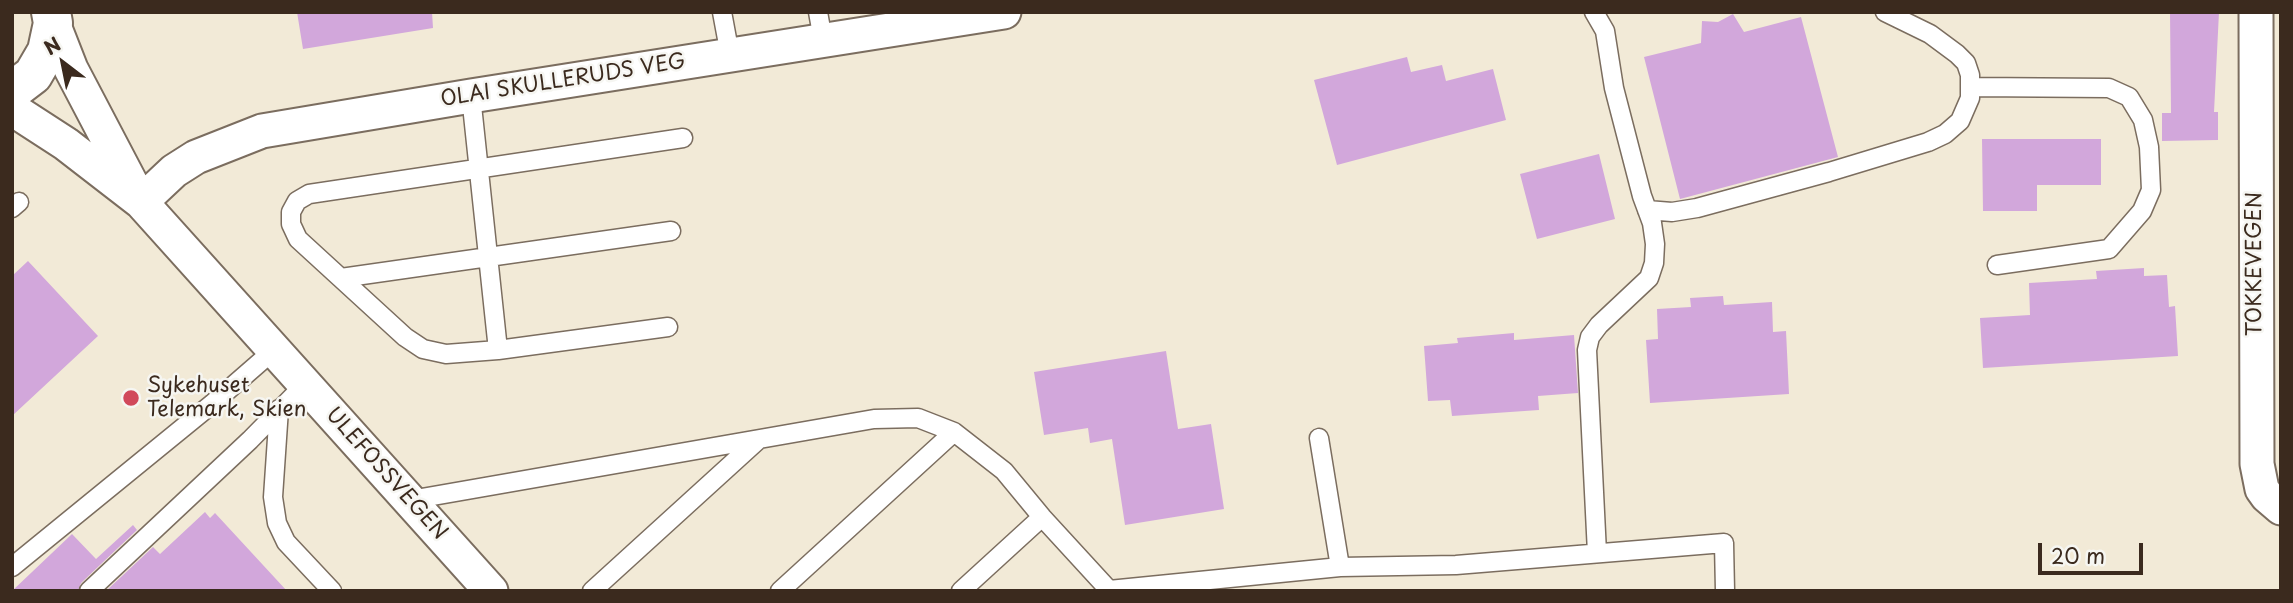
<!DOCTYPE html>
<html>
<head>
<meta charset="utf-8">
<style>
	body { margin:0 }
	#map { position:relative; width:2293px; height:603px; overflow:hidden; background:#f2ead7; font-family:"Playpen Sans",sans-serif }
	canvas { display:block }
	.frame { position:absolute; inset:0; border:14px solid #3b2a1e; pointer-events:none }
	.north { position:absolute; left:28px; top:28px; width:70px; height:70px; -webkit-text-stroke:5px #f6f6f2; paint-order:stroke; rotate:328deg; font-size:19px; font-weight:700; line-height:28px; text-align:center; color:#3b2a1e }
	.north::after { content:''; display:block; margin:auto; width:24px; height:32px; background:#3b2a1e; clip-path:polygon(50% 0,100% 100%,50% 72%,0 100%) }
	.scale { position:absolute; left:2038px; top:543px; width:105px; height:32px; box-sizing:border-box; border:4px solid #3b2a1e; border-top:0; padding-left:9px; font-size:21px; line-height:24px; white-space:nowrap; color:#3b2a1e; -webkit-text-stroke:5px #f6f6f2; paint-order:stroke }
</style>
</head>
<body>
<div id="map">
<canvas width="2293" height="603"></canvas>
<div class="frame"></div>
<div class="north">N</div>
<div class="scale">20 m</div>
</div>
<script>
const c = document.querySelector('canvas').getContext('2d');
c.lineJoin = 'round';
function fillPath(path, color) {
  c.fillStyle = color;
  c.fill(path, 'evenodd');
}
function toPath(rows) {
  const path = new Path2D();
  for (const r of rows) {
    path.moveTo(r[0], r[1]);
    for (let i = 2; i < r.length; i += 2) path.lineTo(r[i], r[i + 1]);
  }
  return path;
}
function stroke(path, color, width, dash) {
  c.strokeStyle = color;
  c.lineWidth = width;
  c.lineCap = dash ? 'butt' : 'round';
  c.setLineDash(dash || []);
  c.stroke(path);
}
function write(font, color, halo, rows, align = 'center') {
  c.font = font + ' "Playpen Sans",sans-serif';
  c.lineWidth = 5;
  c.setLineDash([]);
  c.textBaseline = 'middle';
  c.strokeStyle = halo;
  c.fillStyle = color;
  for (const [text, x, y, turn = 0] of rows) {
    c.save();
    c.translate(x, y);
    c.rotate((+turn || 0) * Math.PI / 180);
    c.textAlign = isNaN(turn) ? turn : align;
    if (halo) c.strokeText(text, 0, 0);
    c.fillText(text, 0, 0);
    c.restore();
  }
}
const building = toPath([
	[297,12,432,12,433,28,303,49],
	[2170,12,2219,12,2214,112,2218,112,2218,140,2162,141,2162,113,2171,113],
	[1733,14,1744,32,1801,17,1838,157,1680,199,1644,57,1701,43,1702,21,1718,22],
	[1407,57,1411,72,1442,65,1446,81,1493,69,1506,120,1337,165,1314,80],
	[1982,139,2101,139,2101,185,2037,185,2037,211,1983,211],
	[1599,154,1615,219,1537,239,1520,174],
	[28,261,98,336,12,416,12,276],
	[2144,268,2144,276,2167,275,2169,307,2175,306,2178,356,1983,368,1980,318,2030,315,2029,283,2097,279,2096,271],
	[1723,296,1724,305,1772,302,1773,332,1786,331,1789,394,1650,403,1646,340,1658,339,1657,309,1691,307,1690,298],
	[1514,333,1514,340,1574,335,1578,393,1538,396,1539,410,1452,416,1450,400,1428,401,1424,346,1458,343,1457,338],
	[1166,351,1178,429,1211,424,1224,509,1125,525,1112,439,1090,443,1088,428,1044,435,1034,372],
	[205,512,210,518,215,513,287,591,106,591,153,547,160,554],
	[133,525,137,530,81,583,78,591,12,591,72,534,96,559]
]);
const service = toPath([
	[722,12,730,55],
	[818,12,823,40],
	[1594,12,1605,31,1614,88,1642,196,1652,223,1655,244,1654,263,1649,278,1599,325,1590,337,1587,350,1597,553],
	[1972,87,2109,88,2129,97,2143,120,2149,147,2151,190,2142,211,2109,249,1997,265],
	[471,96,498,350],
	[12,208,19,202],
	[1647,210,1672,212,1697,208,1829,172,1928,142,1945,134,1960,121,1970,98,1970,75,1966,63,1957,54,1930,34,1885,12],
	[341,278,671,231],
	[668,327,498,350,446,354,423,349,405,337,298,239,291,224,291,212,297,201,309,194,683,138],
	[279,409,273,497,277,523,286,542,332,591],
	[1319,438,1340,567],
	[410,500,874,419,918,418,954,432,1004,471,1042,517,1109,590,1340,567,1456,565,1724,543,1725,591],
	[12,567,212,404,274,350],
	[89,591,250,440,305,384],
	[592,591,758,440],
	[780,591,954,432],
	[961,591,1042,517]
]);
const minor = toPath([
	[2256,12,2257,464,2262,489,2267,496,2281,508],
	[53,23,71,69,135,191],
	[12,109,66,144,141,202,491,591],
	[141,202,174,171,196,157,262,131,471,96,1004,12]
]);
const primary = toPath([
	[12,91,33,75,47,51,53,23,51,12]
]);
const markers = [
	[131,398,9,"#d1495b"]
];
const streetNames = [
	["OLAI SKULLERUDS VEG",563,81,-9],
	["TOKKEVEGEN",2255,264,-90],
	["ULEFOSSVEGEN",386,474,48]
];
const poiNames = [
	["Sykehuset",147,386],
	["Telemark, Skien",147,410]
];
fillPath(building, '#d2a7db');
stroke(service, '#7b6d5f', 21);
stroke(minor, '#7b6d5f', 37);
stroke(primary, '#7b6d5f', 42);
stroke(service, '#fff', 18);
stroke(minor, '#fff', 33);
stroke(primary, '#fff', 38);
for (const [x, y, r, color] of markers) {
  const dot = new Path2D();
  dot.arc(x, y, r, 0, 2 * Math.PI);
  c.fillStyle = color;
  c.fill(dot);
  stroke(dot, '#f6f6f2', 2.5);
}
write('21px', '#3b2a1e', '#f6f6f2', streetNames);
write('21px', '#3b2a1e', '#f6f6f2', poiNames, 'left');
</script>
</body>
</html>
